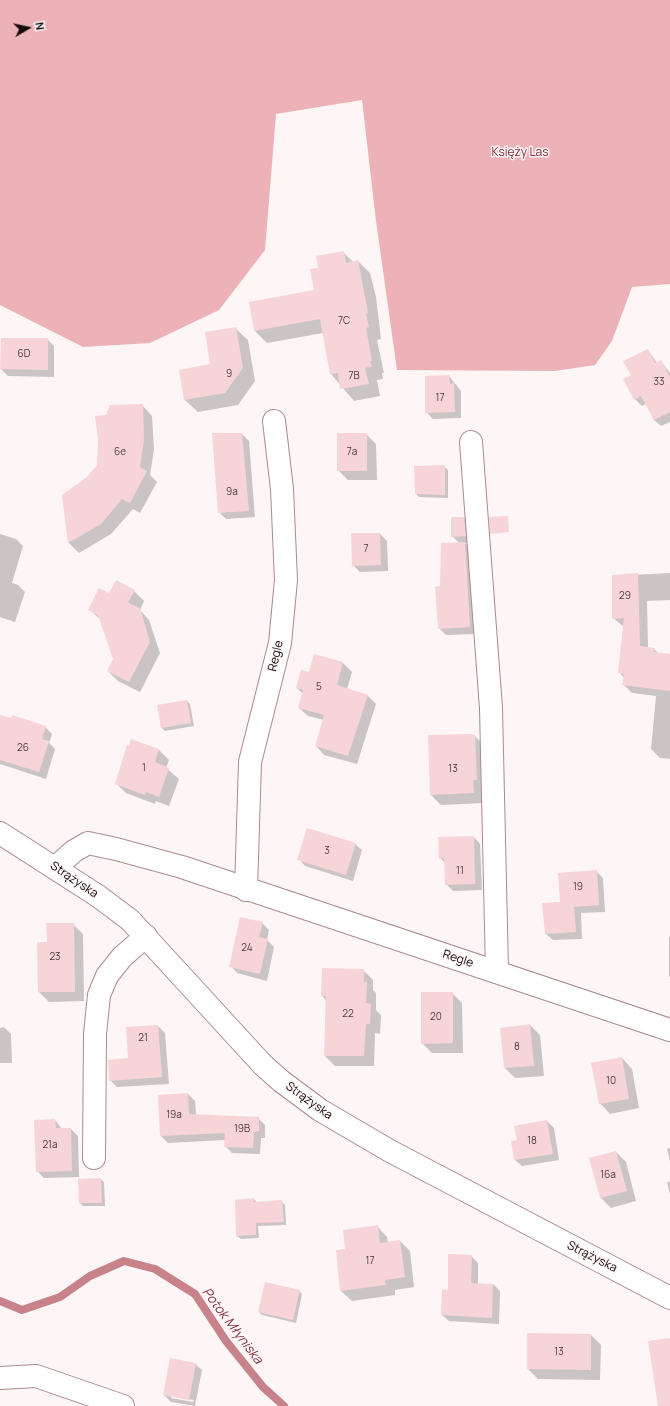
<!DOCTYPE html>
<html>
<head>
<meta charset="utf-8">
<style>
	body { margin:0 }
	#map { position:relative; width:670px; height:1406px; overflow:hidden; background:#fdf5f6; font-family:Manrope,sans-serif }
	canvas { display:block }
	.north { position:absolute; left:8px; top:8px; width:40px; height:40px; -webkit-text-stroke:3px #fdf5f6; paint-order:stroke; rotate:81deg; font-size:11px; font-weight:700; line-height:16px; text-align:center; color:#130809 }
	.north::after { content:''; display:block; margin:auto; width:14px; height:18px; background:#130809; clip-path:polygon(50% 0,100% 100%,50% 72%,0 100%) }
</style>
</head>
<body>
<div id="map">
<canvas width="670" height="1406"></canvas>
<div class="north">N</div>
</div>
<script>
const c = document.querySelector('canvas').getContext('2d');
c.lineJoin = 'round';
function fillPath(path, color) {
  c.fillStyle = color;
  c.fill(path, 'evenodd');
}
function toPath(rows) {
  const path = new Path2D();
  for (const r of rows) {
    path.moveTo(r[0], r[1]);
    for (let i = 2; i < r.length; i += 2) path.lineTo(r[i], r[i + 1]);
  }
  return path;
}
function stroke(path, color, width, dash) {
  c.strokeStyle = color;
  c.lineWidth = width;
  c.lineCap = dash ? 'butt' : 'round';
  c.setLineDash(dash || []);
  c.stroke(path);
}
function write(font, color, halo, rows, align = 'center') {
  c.font = font + ' Manrope,sans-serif';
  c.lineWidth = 3;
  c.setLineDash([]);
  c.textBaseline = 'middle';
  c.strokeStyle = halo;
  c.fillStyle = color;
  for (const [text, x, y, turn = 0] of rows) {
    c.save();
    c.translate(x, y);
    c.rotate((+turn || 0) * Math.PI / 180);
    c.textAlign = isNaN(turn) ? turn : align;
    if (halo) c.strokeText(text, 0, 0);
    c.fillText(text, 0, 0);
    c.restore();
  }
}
const green = toPath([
	[0,0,670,0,670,284,632,287,612,341,595,365,555,371,397,370,376,221,362,100,276,114,265,250,219,310,150,343,83,347,0,305]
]);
const shadow = toPath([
	[343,252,353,262,358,261,370,273,376,297,381,339,377,340,384,373,382,373,383,379,377,380,380,396,354,401,331,374,323,333,267,343,255,331,315,291,319,268],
	[235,328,248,340,255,381,238,405,198,412,185,400],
	[2,339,47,339,54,346,54,377,8,376,1,369],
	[648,350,657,363,661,361,670,373,670,422,661,426,654,420,646,404,642,406,635,399,632,376],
	[449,376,461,391,461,418,433,419,426,412],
	[142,405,152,416,154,449,150,475,157,482,140,513,133,509,111,534,79,553,69,543,64,496,88,478,98,465,99,440,107,416],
	[242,434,249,441,255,517,226,519,219,512],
	[366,434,376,444,377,480,348,480,338,470],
	[444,466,448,470,448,498,419,497,416,494,415,467],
	[464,518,471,525,472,542,465,543,472,549,477,634,446,635,439,628,459,543,452,536],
	[0,534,16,539,23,546,12,583,18,585,25,592,15,622,0,617],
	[352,534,380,534,387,541,388,571,360,572,353,565],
	[670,573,670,600,647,601,648,648,654,649,658,653,670,655,670,759,660,758,651,749,656,696,632,693,623,684,624,678,619,672,624,627,613,618,613,576],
	[134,591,144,601,140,610,149,620,160,653,140,692,118,681,108,671,114,659,101,620,90,610,110,595],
	[314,655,343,663,352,672,347,689,368,696,376,704,357,764,324,755,316,746,324,720,308,716,299,708,303,694,297,688,310,673],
	[187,701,190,704,194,726,165,731,162,728],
	[0,716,45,727,52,734,49,743,55,749,46,779,0,764],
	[475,736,485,746,484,803,441,805,431,795],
	[132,740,159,750,169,760,166,768,179,779,169,806,156,801,155,804,126,793,116,783],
	[474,837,480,844,482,890,453,891,446,884,445,863,440,858],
	[355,844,362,850,353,881,305,866,299,859],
	[596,871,603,878,605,912,581,913,582,939,553,940,546,934,561,903],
	[262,923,269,930,267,940,274,947,267,981,237,973,231,966],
	[73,924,83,934,84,1001,49,1002,39,992],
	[669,937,670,937,670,977,669,976],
	[363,970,373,980,373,990,376,993,376,1010,381,1015,380,1034,375,1033,374,1066,335,1066,325,1056,326,1000,322,996],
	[452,993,462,1003,463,1053,432,1053,422,1043],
	[530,1025,540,1035,544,1076,515,1078,505,1068,501,1029],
	[158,1026,165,1033,169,1084,117,1087,110,1080],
	[4,1027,11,1034,12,1063,0,1063,0,1028],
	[622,1058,632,1069,639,1108,610,1114,600,1103],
	[188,1094,195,1101,196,1115,258,1118,265,1125,265,1138,261,1138,260,1154,232,1153,225,1146,225,1140,168,1143,161,1136,159,1096],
	[55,1120,62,1129,71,1129,78,1136,79,1177,44,1178,37,1171],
	[547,1121,554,1128,559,1160,522,1166,515,1160,518,1141],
	[670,1148,670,1161,667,1149],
	[616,1152,626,1162,636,1201,611,1208,601,1198],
	[101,1179,104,1182,105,1206,83,1206,80,1203],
	[667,1182,670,1182,670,1194],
	[254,1199,257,1203,282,1202,285,1205,286,1225,258,1226,259,1238,241,1239,237,1236],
	[377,1226,387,1237,388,1243,400,1241,410,1251,414,1287,395,1290,395,1295,352,1301,341,1291,346,1250],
	[471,1256,478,1263,478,1284,493,1284,500,1291,499,1324,449,1321,442,1315,448,1291],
	[299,1291,302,1294,296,1323,262,1315,259,1312],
	[591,1335,601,1345,600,1380,538,1379,528,1369],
	[195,1364,202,1370,195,1406,171,1402,164,1395],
	[171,1396,194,1400,193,1402,171,1398]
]);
const stream = toPath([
	[0,1301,22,1310,60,1297,90,1276,124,1261,155,1269,195,1294,226,1341,263,1387,284,1406]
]);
const building = toPath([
	[344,251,346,263,358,260,368,313,366,314,369,327,366,328,372,361,370,361,372,366,365,368,369,384,340,389,338,373,330,374,320,319,254,331,249,302,314,290,310,269,318,268,316,256],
	[236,327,243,368,225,393,184,400,179,370,210,364,205,332],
	[1,338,48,338,48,370,0,369],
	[648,349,655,363,661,360,670,377,670,412,654,420,641,396,634,400,623,379,631,375,623,361],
	[449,375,450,384,454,383,455,412,425,413,425,376],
	[143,404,144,439,140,467,147,471,130,503,122,499,101,524,68,543,62,495,87,477,97,465,98,440,95,416,106,415,110,405],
	[212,433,242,433,249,511,218,513],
	[337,433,367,433,367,471,337,471],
	[445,465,445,495,415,494,414,466],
	[508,516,509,532,490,534,489,517],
	[451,517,464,517,466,536,451,537],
	[351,533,380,533,381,565,352,566],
	[465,542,470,627,438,629,435,587,440,586,441,543],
	[638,573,640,646,654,648,654,652,670,654,670,691,622,685,624,674,618,673,624,618,612,619,612,575],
	[116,580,135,590,128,603,140,608,150,642,129,682,107,671,113,659,98,615,88,610,99,588,109,593],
	[314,654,343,662,337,685,368,695,348,756,315,746,324,715,298,708,303,690,296,688,301,670,309,672],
	[187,700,191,723,161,728,157,705],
	[0,715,11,718,12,715,46,726,42,739,49,741,39,772,0,760],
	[471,734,475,735,477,780,473,780,474,793,430,795,428,735],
	[131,739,159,749,155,762,169,768,159,797,146,792,145,795,115,784,127,745,129,746],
	[307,828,356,843,346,875,297,860],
	[474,836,475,884,445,885,444,858,439,859,438,837],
	[597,870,599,905,574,907,576,932,545,934,542,903,560,902,558,873],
	[240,917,263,922,259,937,268,939,260,974,229,967],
	[46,923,74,923,75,992,38,992,37,942,47,942],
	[322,968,364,969,364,982,367,982,366,1003,371,1004,370,1024,366,1024,364,1056,324,1056,326,996,321,996],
	[421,992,453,992,453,1043,421,1044],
	[530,1024,534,1066,504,1068,500,1028],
	[158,1025,162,1077,109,1081,108,1060,128,1058,126,1027],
	[622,1057,629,1099,599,1104,591,1063],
	[188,1093,189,1114,259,1117,259,1131,254,1132,253,1148,224,1147,225,1133,160,1136,158,1095],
	[55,1119,56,1128,71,1128,72,1171,36,1172,34,1120],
	[547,1120,553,1154,514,1160,511,1141,517,1140,514,1126],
	[616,1151,627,1191,600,1198,589,1158],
	[101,1178,102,1203,79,1203,78,1179],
	[254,1198,254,1202,282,1200,284,1222,256,1223,256,1235,236,1236,235,1200],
	[378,1225,380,1243,400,1240,405,1277,385,1280,386,1285,340,1291,336,1250,345,1249,343,1230],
	[448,1254,472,1255,471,1283,493,1284,492,1318,441,1315,442,1289,448,1290],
	[265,1282,300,1290,293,1320,258,1312],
	[527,1333,591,1334,591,1370,527,1369],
	[670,1338,670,1406,658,1406,648,1341],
	[170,1358,196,1363,189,1400,163,1395]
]);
const minor = toPath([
	[471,442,491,708,497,971],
	[0,833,98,896,130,920,263,1065,281,1081,320,1110,390,1151,670,1298],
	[55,868,74,851,88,843,116,849,182,867,670,1030],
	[246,890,250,762,280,643,286,580,282,489,274,421],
	[94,1158,95,1034,99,995,107,976,122,957,146,936],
	[0,1378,36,1376,123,1406]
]);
const numberNames = [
	["7C",344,321],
	["6D",24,354],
	["9",229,374],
	["7B",354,376],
	["33",659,382],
	["17",440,398],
	["6e",120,452],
	["7a",352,452],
	["9a",232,492],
	["7",366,549],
	["29",625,596],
	["5",319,687],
	["26",23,748],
	["1",144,768],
	["13",453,769],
	["3",327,851],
	["11",460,871],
	["19",578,887],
	["24",247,948],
	["23",55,957],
	["22",348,1014],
	["20",436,1017],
	["21",143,1038],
	["8",517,1047],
	["10",611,1081],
	["19a",174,1115],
	["19B",242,1129],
	["18",532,1141],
	["21a",50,1145],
	["16a",608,1175],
	["17",370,1261],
	["13",559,1352]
];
const parkNames = [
	["Księży Las",520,153]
];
const streetNames = [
	["Regle",276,656,-77],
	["Strążyska",74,880,34],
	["Regle",458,959,18],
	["Strążyska",309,1101,36],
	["Strążyska",592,1257,27]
];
const waterNames = [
	["Potok Młyniska",232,1326,53]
];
fillPath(green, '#ecb2b7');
fillPath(shadow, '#0003');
stroke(stream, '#c7828a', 8);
fillPath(building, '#f7d4d7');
stroke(minor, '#ab8b8e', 24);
stroke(minor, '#fff', 22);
write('10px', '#4c3b3c', null, numberNames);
write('12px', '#812e3d', '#fdf5f6', parkNames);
write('12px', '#130809', '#fdf5f6', streetNames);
write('italic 13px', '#822f3e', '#fdf5f6', waterNames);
</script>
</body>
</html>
